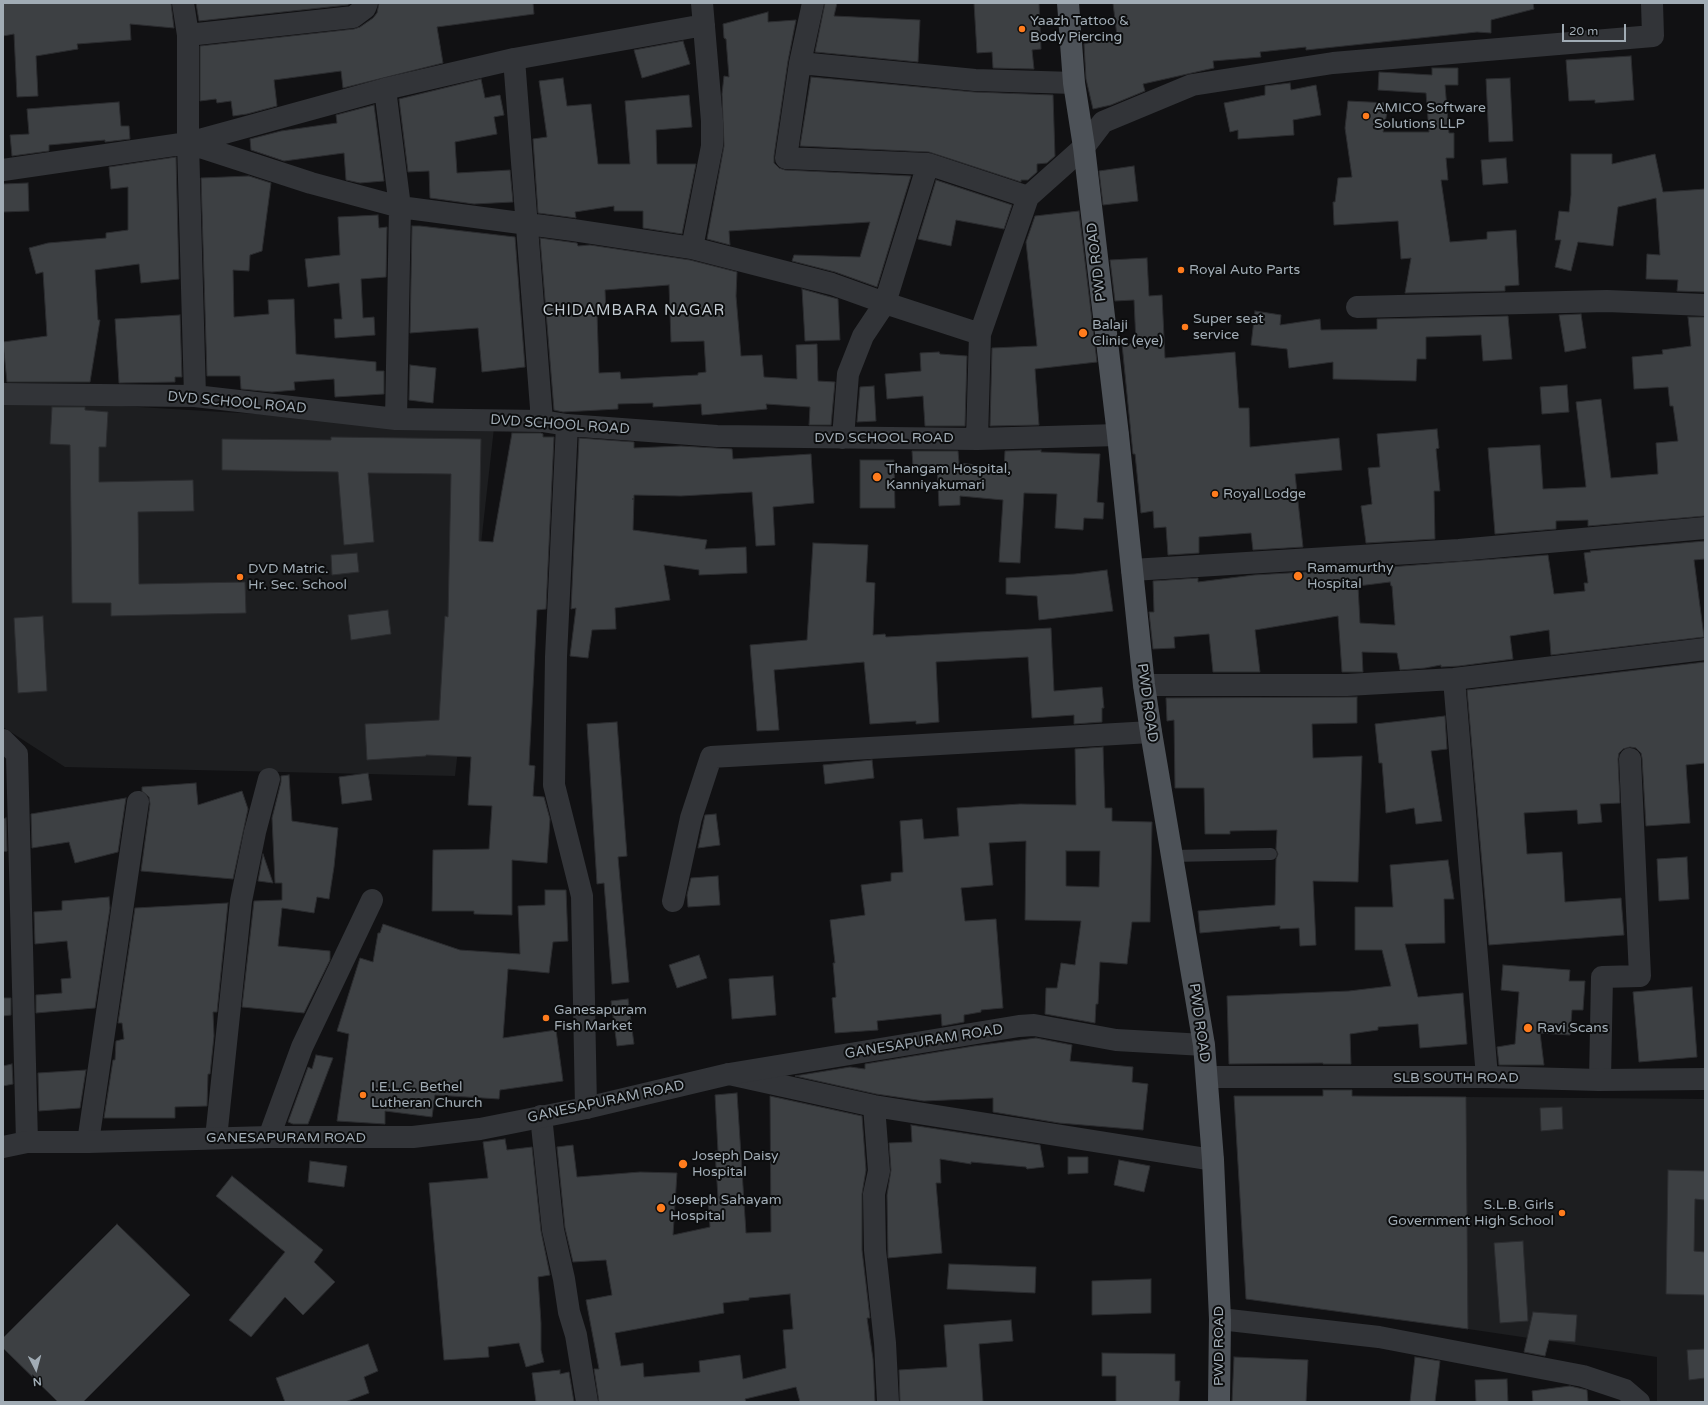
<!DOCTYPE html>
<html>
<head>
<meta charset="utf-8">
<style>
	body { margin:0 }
	#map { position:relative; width:1708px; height:1405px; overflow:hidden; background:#111113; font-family:"Varela Round",sans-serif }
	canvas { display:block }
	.frame { position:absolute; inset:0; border:4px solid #a1acb5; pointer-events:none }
	.north { position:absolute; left:16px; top:1349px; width:40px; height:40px; -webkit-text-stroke:3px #0c0d0e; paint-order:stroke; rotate:174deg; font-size:11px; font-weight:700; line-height:16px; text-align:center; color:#a1acb5 }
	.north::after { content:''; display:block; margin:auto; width:14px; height:18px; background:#a1acb5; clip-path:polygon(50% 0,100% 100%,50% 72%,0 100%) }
	.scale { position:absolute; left:1562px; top:24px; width:64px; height:18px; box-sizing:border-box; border:2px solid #a1acb5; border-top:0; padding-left:5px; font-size:12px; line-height:14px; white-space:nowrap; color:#a1acb5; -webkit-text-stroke:3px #0c0d0e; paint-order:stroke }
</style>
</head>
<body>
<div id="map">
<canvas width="1708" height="1405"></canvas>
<div class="frame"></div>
<div class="north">N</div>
<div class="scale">20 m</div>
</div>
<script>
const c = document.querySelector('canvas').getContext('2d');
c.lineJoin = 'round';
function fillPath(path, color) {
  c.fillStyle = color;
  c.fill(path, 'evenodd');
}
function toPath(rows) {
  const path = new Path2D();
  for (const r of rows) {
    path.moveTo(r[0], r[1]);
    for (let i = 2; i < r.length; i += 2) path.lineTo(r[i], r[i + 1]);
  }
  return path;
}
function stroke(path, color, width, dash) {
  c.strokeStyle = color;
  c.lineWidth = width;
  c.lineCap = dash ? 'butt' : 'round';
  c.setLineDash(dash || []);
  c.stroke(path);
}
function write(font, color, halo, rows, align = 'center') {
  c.font = font + ' "Varela Round",sans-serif';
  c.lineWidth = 4;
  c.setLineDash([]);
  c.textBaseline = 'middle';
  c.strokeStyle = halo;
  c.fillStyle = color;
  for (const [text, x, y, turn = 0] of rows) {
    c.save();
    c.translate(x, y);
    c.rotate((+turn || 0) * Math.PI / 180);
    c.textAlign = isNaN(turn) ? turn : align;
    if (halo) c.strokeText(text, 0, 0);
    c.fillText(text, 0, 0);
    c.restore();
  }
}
const built = toPath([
	[3,399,494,428,455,776,65,767,3,727],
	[1466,1097,1705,1099,1705,1402,1657,1402,1657,1357,1468,1329]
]);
const building = toPath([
	[3,3,171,3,174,28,130,24,131,40,77,44,78,49,36,56,38,96,17,97,14,34,3,36,3,3],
	[196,3,351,3,348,5,199,21,196,3],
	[379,3,533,3,534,14,437,27,443,63,343,88,341,71,274,80,277,106,247,114,233,116,231,101,217,103,216,99,200,101,200,46,354,29,360,27,373,18,377,13,379,3],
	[825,3,837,3,834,16,920,20,918,62,815,52,825,3],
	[974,3,1039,3,1041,49,1032,50,1034,69,993,68,992,52,977,53,974,3],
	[1113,3,1533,3,1534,9,1491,20,1491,33,1477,32,1306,50,1306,47,1260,52,1261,57,1213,61,1214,68,1143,84,1145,91,1111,105,1093,109,1086,79,1084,44,1117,36,1113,3],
	[768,12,768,22,796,20,788,61,774,156,774,163,779,168,785,170,911,176,877,287,835,272,792,261,794,255,860,257,870,222,729,231,730,245,707,239,724,146,722,94,724,76,729,77,726,39,724,38,723,24,768,12],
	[683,41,690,64,642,78,634,50,683,41],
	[1631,56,1634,100,1595,103,1595,100,1569,101,1566,60,1631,56],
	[1432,68,1458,68,1458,85,1445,85,1449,133,1454,133,1454,158,1446,158,1448,180,1441,180,1450,242,1487,239,1487,232,1516,230,1519,285,1505,286,1505,291,1405,293,1411,258,1401,259,1398,221,1334,225,1333,202,1335,202,1338,178,1352,177,1345,128,1348,101,1389,103,1383,132,1429,132,1426,93,1378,90,1379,72,1432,75,1432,68],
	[811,77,974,92,1053,95,1055,156,1047,163,1037,164,1037,172,1028,180,1021,180,1021,182,929,152,800,146,811,77],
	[563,78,567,106,591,104,598,164,630,164,625,101,689,95,692,127,656,130,657,164,696,164,682,234,643,228,643,211,614,211,614,206,575,212,576,218,538,213,533,139,547,137,539,81,563,78],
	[1510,78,1513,141,1489,142,1486,79,1510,78],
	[481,79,485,98,500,95,504,115,494,117,497,134,455,142,457,173,510,170,513,202,474,204,430,198,429,171,408,172,399,99,481,79],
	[1290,83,1291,90,1316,85,1321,115,1293,120,1294,135,1238,139,1238,130,1230,132,1224,103,1265,95,1265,86,1290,83],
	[119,102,121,126,129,126,130,139,105,142,105,140,49,145,49,151,12,156,10,135,29,134,27,109,119,102],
	[374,105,384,181,360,183,346,180,344,153,284,161,251,150,250,139,281,131,337,123,336,115,374,105],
	[1571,154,1612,154,1612,164,1655,154,1663,192,1705,189,1705,292,1677,291,1678,280,1646,279,1647,254,1660,255,1656,198,1618,207,1613,246,1578,242,1571,271,1555,267,1561,240,1555,240,1559,211,1569,212,1571,195,1571,154],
	[176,157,179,279,141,283,139,264,95,270,98,320,100,320,90,382,7,382,3,342,47,336,43,272,36,274,29,248,48,243,106,238,106,233,128,230,128,187,111,189,109,167,176,157],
	[1506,158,1508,183,1483,185,1481,160,1506,158],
	[1134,166,1138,201,1103,205,1099,171,1134,166],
	[249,176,271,183,262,251,250,255,249,271,233,270,234,317,269,314,268,300,294,299,296,354,376,362,376,371,384,371,384,394,335,397,334,379,294,382,295,390,272,392,241,389,240,376,207,376,201,178,249,176],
	[936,180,1012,205,1004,229,956,220,951,246,918,239,936,180],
	[28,183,29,211,3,212,3,184,28,183],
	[1079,211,1097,362,1035,369,1039,425,990,426,992,348,1037,346,1026,242,1035,216,1079,211],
	[378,215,379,228,387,227,386,277,361,279,363,318,374,317,375,335,335,338,334,319,342,319,339,283,308,287,305,259,340,255,338,217,378,215],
	[412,226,420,226,515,237,525,367,482,372,478,328,410,333,412,226],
	[540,238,577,243,578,246,590,245,690,260,737,272,736,296,741,356,762,355,764,377,797,379,796,345,817,344,818,381,835,382,831,425,809,425,810,407,766,404,767,409,702,415,701,404,653,407,653,403,618,404,618,409,563,412,554,410,540,238],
	[669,285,671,342,704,341,706,372,698,373,698,375,621,379,620,372,599,373,597,313,606,313,605,290,669,285],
	[1147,258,1149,296,1162,295,1165,358,1235,352,1239,408,1249,408,1250,447,1339,438,1342,470,1295,474,1303,547,1253,550,1251,533,1199,537,1199,553,1168,555,1166,527,1154,528,1153,511,1141,513,1135,454,1133,454,1122,344,1136,343,1134,300,1115,301,1110,260,1147,258],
	[802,289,838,299,840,340,805,341,802,289],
	[1255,311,1281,315,1280,325,1320,319,1321,330,1377,329,1377,319,1508,316,1512,359,1483,361,1481,335,1426,337,1426,359,1417,359,1416,381,1333,379,1333,362,1289,368,1287,349,1251,345,1255,311],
	[1581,314,1586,348,1565,352,1559,315,1581,314],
	[180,315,182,377,175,377,175,382,119,383,115,319,180,315],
	[1688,317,1705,317,1705,516,1588,526,1588,520,1556,521,1556,529,1495,534,1488,448,1540,445,1543,489,1586,487,1576,402,1601,399,1611,478,1658,474,1656,443,1678,441,1673,406,1670,406,1668,387,1634,389,1632,357,1663,354,1662,350,1691,346,1688,317],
	[939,352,940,354,967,356,965,426,925,426,923,396,887,399,885,374,921,371,920,353,939,352],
	[410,365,436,368,433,403,409,400,410,365],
	[1567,385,1569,412,1542,414,1540,387,1567,385],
	[874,386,876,421,857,422,860,387,874,386],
	[52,407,85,407,85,410,108,412,106,447,99,447,99,482,193,480,194,511,138,512,139,584,245,582,246,613,111,616,111,603,72,603,70,445,50,444,52,407],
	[1437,429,1439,448,1436,449,1440,491,1434,491,1435,539,1366,543,1361,506,1372,504,1368,468,1380,467,1377,434,1437,429],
	[512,433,541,433,543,434,543,437,554,437,546,609,537,610,529,765,535,766,533,796,544,797,550,819,547,863,512,860,512,915,474,914,474,911,432,911,433,850,489,849,492,806,468,805,471,757,426,755,426,756,367,760,365,724,439,720,445,616,448,617,451,474,368,473,374,542,344,545,338,472,222,470,222,439,331,440,331,437,481,439,479,541,493,542,512,433],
	[579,438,634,442,634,448,681,446,732,449,733,459,811,454,814,503,773,507,775,545,756,546,752,492,681,496,634,495,634,499,632,499,634,499,633,530,707,540,705,549,746,547,747,573,699,575,699,570,664,565,670,600,615,608,616,629,592,630,588,658,570,656,576,608,571,609,579,438],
	[1041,450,1041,452,1100,454,1097,502,1104,503,1103,519,1084,518,1083,530,1055,528,1057,494,1024,493,1020,563,999,562,1003,500,960,496,960,505,939,506,937,466,913,467,912,451,958,451,959,463,1004,468,1005,451,1041,450],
	[860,460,894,460,895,508,860,508,860,460],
	[1705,541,1705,559,1694,560,1704,637,1551,655,1549,630,1510,636,1513,659,1459,666,1441,667,1441,665,1425,668,1400,670,1397,653,1362,652,1363,672,1342,672,1338,616,1255,630,1260,672,1213,672,1209,634,1174,637,1175,648,1153,649,1149,612,1154,612,1153,581,1198,578,1198,582,1254,575,1306,572,1310,573,1548,555,1554,594,1585,591,1584,583,1588,583,1584,553,1591,552,1590,551,1705,541],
	[1390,582,1391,586,1392,586,1395,625,1360,623,1358,586,1390,582],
	[813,543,868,545,866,582,875,583,873,635,885,634,886,637,1051,628,1054,691,1102,687,1104,708,1102,708,1102,722,1074,724,1074,715,1032,718,1028,657,936,662,939,722,916,724,916,721,870,724,864,662,774,670,779,730,757,731,750,645,807,640,813,543],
	[357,553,359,572,332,575,331,555,357,553],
	[1107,570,1113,611,1039,620,1037,596,1006,594,1006,578,1075,574,1107,570],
	[388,610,391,634,351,640,348,615,388,610],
	[43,616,47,691,18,693,14,618,43,616],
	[1705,662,1705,763,1686,765,1690,823,1646,826,1642,758,1641,753,1636,748,1630,747,1623,749,1619,753,1618,759,1620,803,1600,804,1602,822,1578,824,1577,810,1524,813,1527,854,1562,852,1565,902,1621,898,1624,935,1489,945,1467,690,1705,662],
	[1357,697,1357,723,1312,724,1313,758,1362,756,1358,882,1313,881,1316,945,1300,946,1299,928,1280,929,1280,926,1200,933,1198,911,1275,905,1276,859,1278,854,1276,849,1277,830,1230,831,1230,834,1205,834,1204,788,1175,788,1174,720,1167,721,1166,698,1357,697],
	[1445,716,1447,749,1431,751,1442,821,1416,824,1414,808,1386,813,1382,763,1379,763,1375,724,1445,716],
	[617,722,627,856,618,857,629,982,612,984,604,883,597,884,587,724,617,722],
	[1103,747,1105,808,1112,808,1112,821,1152,822,1150,922,1132,922,1127,964,1100,962,1098,1004,1096,1004,1095,1023,1045,1014,1046,988,1057,988,1061,963,1075,965,1081,921,1025,920,1026,841,989,843,993,885,961,888,965,921,996,919,1003,1008,981,1010,981,1012,964,1015,964,1022,942,1026,941,1014,877,1021,878,1030,835,1033,832,998,836,997,833,963,835,963,830,920,865,915,861,885,891,881,891,873,903,872,900,821,922,819,924,839,959,836,957,808,1020,804,1076,805,1075,749,1103,747],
	[1066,851,1100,851,1099,887,1066,886,1066,851],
	[872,760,874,778,825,784,823,765,872,760],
	[368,773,372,800,342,804,339,777,368,773],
	[289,775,292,821,338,828,334,867,329,899,317,897,314,913,282,908,278,946,330,951,330,960,304,1013,242,1007,254,901,282,900,282,883,275,883,272,818,281,782,281,776,289,775],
	[196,783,198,805,242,791,248,809,233,879,141,871,150,804,149,797,142,791,142,787,196,783],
	[126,798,118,852,75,863,69,842,32,848,31,814,126,798],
	[716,814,720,845,698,848,705,815,716,814],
	[6,818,7,851,3,852,3,819,6,818],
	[263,854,273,883,258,881,263,854],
	[1687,857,1689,899,1659,901,1657,859,1687,857],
	[1448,860,1454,899,1444,899,1445,943,1405,944,1418,997,1463,993,1467,1044,1420,1048,1418,1024,1378,1027,1378,1030,1350,1034,1351,1064,1323,1064,1323,1063,1229,1064,1227,996,1349,991,1391,986,1382,950,1355,950,1355,907,1393,907,1390,865,1448,860],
	[718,876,720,905,688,907,687,895,691,878,718,876],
	[545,890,566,890,568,941,553,942,549,973,508,969,503,1038,556,1030,563,1081,500,1090,499,1099,435,1095,432,1117,385,1111,385,1124,337,1121,349,1034,337,1031,360,958,373,962,378,933,380,933,383,924,460,950,520,954,518,906,545,905,545,890],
	[109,897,110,908,95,1008,36,1013,36,995,62,993,61,979,71,978,67,941,35,944,34,912,62,910,62,901,109,897],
	[228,903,217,1012,213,1012,214,1036,210,1074,208,1074,207,1106,175,1107,175,1118,104,1118,113,1060,115,1060,116,1041,124,1039,122,1023,118,1023,135,908,228,903],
	[699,955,707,978,677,988,669,965,699,955],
	[1503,965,1570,970,1569,981,1585,981,1583,1010,1572,1010,1570,1035,1540,1033,1544,1065,1499,1065,1497,1047,1515,1044,1519,992,1501,990,1503,965],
	[773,976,776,1015,732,1019,729,979,773,976],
	[1692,987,1697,1057,1639,1062,1633,992,1692,987],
	[3,998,11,998,11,1015,3,1016,3,998],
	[628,999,634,1044,617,1046,611,1001,628,999],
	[1036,1038,1072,1045,1070,1061,1133,1067,1132,1082,1148,1084,1143,1130,1059,1123,993,1112,993,1098,924,1101,876,1094,795,1076,850,1067,865,1069,865,1064,974,1046,1036,1038],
	[316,1055,333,1058,308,1124,293,1124,288,1122,308,1067,312,1069,316,1055],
	[12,1064,13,1084,3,1086,3,1066,12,1064],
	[86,1070,80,1108,39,1111,38,1073,86,1070],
	[1323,1090,1352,1090,1352,1096,1466,1097,1468,1329,1246,1299,1234,1096,1323,1096,1323,1090],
	[737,1093,746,1233,771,1232,770,1096,862,1116,866,1170,862,1194,862,1250,870,1318,867,1318,873,1359,875,1402,800,1402,796,1387,745,1399,746,1402,599,1402,594,1369,599,1369,586,1300,612,1295,606,1260,573,1262,565,1228,557,1147,573,1145,577,1177,640,1172,677,1173,673,1235,710,1227,708,1198,718,1198,715,1151,718,1151,715,1095,737,1093],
	[790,1294,793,1329,783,1330,786,1368,743,1379,740,1355,699,1361,700,1372,644,1377,643,1363,621,1366,615,1333,724,1313,723,1303,749,1300,749,1298,790,1294],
	[1562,1107,1563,1129,1541,1131,1540,1108,1562,1107],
	[911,1125,1040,1145,1044,1167,1027,1169,1026,1167,971,1162,971,1164,940,1159,941,1183,936,1183,942,1253,888,1258,887,1195,891,1170,889,1143,912,1142,911,1125],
	[505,1139,507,1150,532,1147,541,1231,550,1275,538,1277,541,1323,541,1350,544,1362,526,1367,519,1343,488,1347,489,1357,444,1360,429,1183,488,1178,483,1142,505,1139],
	[1068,1157,1088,1157,1088,1173,1068,1174,1068,1157],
	[1119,1160,1150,1166,1144,1192,1114,1185,1119,1160],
	[310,1161,347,1166,344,1187,308,1182,310,1161],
	[1668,1170,1705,1171,1705,1200,1695,1199,1694,1251,1705,1252,1705,1295,1666,1294,1668,1170],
	[232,1176,323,1250,314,1262,335,1282,303,1315,285,1297,251,1337,229,1320,285,1252,216,1196,232,1176],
	[117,1224,190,1295,83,1402,58,1402,3,1348,3,1338,117,1224],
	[1523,1241,1528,1321,1500,1323,1494,1243,1523,1241],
	[949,1264,1036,1267,1035,1293,947,1289,949,1264],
	[1151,1279,1151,1313,1092,1315,1092,1281,1151,1279],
	[1533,1312,1577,1315,1575,1342,1549,1340,1545,1356,1524,1352,1533,1312],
	[1011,1320,1013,1341,979,1344,983,1402,900,1402,899,1370,947,1367,944,1325,1011,1320],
	[368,1344,378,1371,364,1377,369,1393,345,1402,285,1402,276,1378,368,1344],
	[1705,1349,1705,1378,1689,1380,1687,1350,1705,1349],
	[1102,1353,1175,1354,1175,1381,1180,1381,1179,1402,1116,1402,1116,1376,1102,1376,1102,1353],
	[1234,1357,1308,1360,1306,1402,1232,1402,1234,1357],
	[1415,1357,1440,1361,1435,1402,1410,1402,1415,1357],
	[560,1370,560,1374,569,1372,574,1402,536,1402,532,1373,560,1370],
	[1507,1379,1508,1402,1476,1402,1475,1380,1507,1379],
	[1570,1386,1587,1390,1588,1402,1533,1402,1532,1391,1570,1386]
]);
const service = toPath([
	[1172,856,1271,854]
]);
const minor = toPath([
	[183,3,188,35,188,143,195,396],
	[813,3,800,63,786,158,928,164,1028,197],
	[188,35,353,17,365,8,367,3],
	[514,59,542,421],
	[800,63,975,80,1074,83],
	[385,89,400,207,396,419],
	[188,143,311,183,400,207,573,230,692,248,832,284,885,303,980,334],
	[3,170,188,143,385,89,514,59,704,25],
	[692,248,712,146,712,121,702,3],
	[1357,307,1607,301,1705,305],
	[3,394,195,396,396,419,542,421,567,425,717,436,977,439,1118,435],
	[567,425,556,657,554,785,582,896,586,1108],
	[843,438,848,374,863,336,885,303,928,164],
	[977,439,980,334,1028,197,1084,147,1103,122,1192,85,1333,63,1653,36,1652,3],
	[1132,570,1459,550,1705,528],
	[1454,679,1487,1077],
	[1144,685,1347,685,1454,679,1705,649],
	[3,740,17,754,27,1142],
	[673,901,691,818,711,757,1151,732],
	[729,1074,874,1106,1213,1160],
	[1600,1080,1602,977,1640,976,1630,759],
	[874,1106,879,1171,874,1194,875,1250,885,1343,888,1402],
	[541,1116,553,1230,564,1279,569,1312,576,1335,587,1402],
	[269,1137,302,1047,372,900],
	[216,1138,241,901,255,832,269,779],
	[88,1142,138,802],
	[1220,1319,1379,1337,1583,1376,1625,1390,1639,1402]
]);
const tertiary = toPath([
	[1207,1077,1487,1077,1600,1080,1705,1079],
	[3,1147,27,1142,88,1142,269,1137,413,1137,480,1129,586,1108,729,1074,1019,1026,1034,1025,1116,1040,1204,1045]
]);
const primary = toPath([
	[1068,3,1074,83,1084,147,1118,435,1144,685,1151,732,1204,1045,1213,1160,1220,1319,1219,1402]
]);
const markers = [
	[1022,29,4,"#ff7c1d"],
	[1366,116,4,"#ff7c1d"],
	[1181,270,4,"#ff7c1d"],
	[1185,327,4,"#ff7c1d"],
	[1083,333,5,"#ff7c1d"],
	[877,477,5,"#ff7c1d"],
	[1215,494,4,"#ff7c1d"],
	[1298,576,5,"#ff7c1d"],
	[240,577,4,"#ff7c1d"],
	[546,1018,4,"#ff7c1d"],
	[1528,1028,5,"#ff7c1d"],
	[363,1095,4,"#ff7c1d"],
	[683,1164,5,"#ff7c1d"],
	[661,1208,5,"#ff7c1d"],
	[1562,1213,4,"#ff7c1d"]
];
const poiNames = [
	["Yaazh Tattoo &",1030,21],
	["Body Piercing",1030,37],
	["AMICO Software",1374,108],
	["Solutions LLP",1374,124],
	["Royal Auto Parts",1189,270],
	["Super seat",1193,319],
	["service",1193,335],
	["Balaji",1092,325],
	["Clinic (eye)",1092,341],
	["Thangam Hospital,",886,469],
	["Kanniyakumari",886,485],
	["Royal Lodge",1223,494],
	["Ramamurthy",1307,568],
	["Hospital",1307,584],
	["DVD Matric.",248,569],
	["Hr. Sec. School",248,585],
	["Ganesapuram",554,1010],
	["Fish Market",554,1026],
	["Ravi Scans",1537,1028],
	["I.E.L.C. Bethel",371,1087],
	["Lutheran Church",371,1103],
	["Joseph Daisy",692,1156],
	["Hospital",692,1172],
	["Joseph Sahayam",670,1200],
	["Hospital",670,1216],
	["S.L.B. Girls",1554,1205,"right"],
	["Government High School",1554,1221,"right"]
];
const streetNames = [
	["PWD ROAD",1097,262,-97],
	["DVD SCHOOL ROAD",237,403,5],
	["DVD SCHOOL ROAD",560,425,4],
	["DVD SCHOOL ROAD",884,438],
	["PWD ROAD",1147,703,82],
	["PWD ROAD",1199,1023,82],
	["GANESAPURAM ROAD",924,1042,-9],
	["SLB SOUTH ROAD",1456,1078],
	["GANESAPURAM ROAD",606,1102,-12],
	["GANESAPURAM ROAD",286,1138],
	["PWD ROAD",1219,1346,-90]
];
const neighbourhoodNames = [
	["CHIDAMBARA NAGAR",634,311]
];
fillPath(built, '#1d1e20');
fillPath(building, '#3d4043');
stroke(building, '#2b2c2f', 1);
stroke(service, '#323438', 12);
stroke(minor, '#323438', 22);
stroke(tertiary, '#323438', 22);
stroke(primary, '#4d5258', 22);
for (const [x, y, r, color] of markers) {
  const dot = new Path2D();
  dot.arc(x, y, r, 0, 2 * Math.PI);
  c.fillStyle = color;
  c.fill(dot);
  stroke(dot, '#0c0d0e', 1.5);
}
write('14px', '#a1acb5', '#0c0d0e', poiNames, 'left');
write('14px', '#a1acb5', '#0c0d0e', streetNames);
c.letterSpacing = '1px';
write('15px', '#c2cad1', '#0c0d0e', neighbourhoodNames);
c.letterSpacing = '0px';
</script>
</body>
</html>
